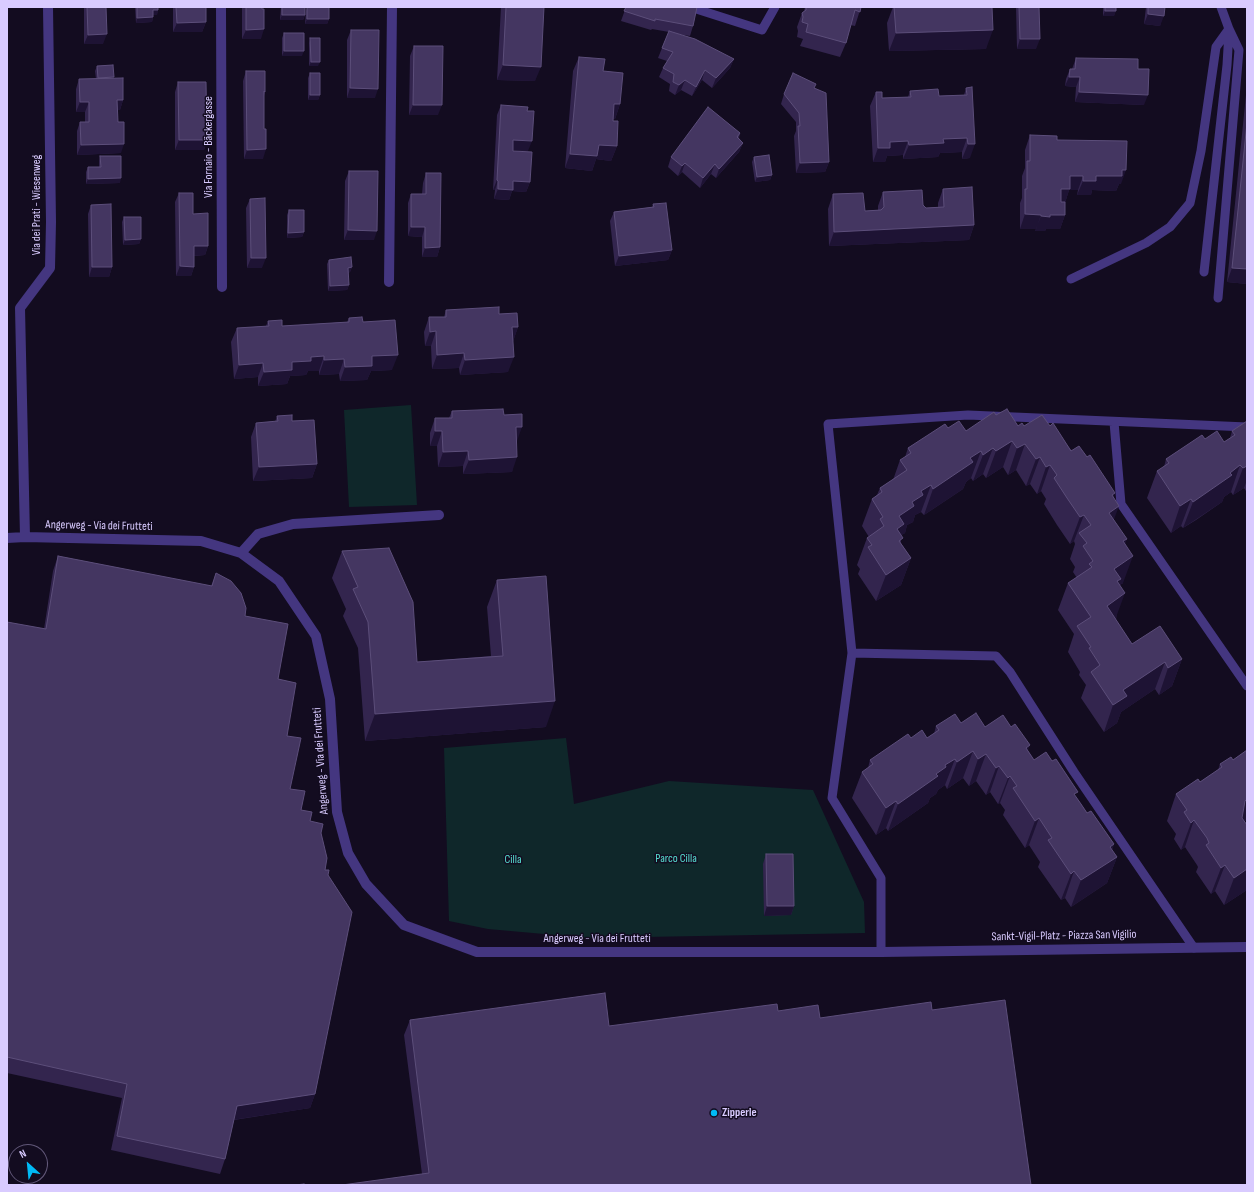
<!DOCTYPE html>
<html>
<head>
<meta charset="utf-8">
<style>
	body { margin:0 }
	#map { position:relative; width:1254px; height:1192px; overflow:hidden; background:#130c20; font-family:"Sofia Sans Condensed",sans-serif }
	canvas { display:block }
	.frame { position:absolute; inset:0; border:8px solid #d9cbff; pointer-events:none }
	.north { position:absolute; left:8px; top:1144px; width:40px; height:40px; box-sizing:border-box; background:#130c20; border:1px solid #625879; border-radius:50%; rotate:333deg; font-size:11px; font-weight:700; line-height:16px; text-align:center; color:#d9cbff }
	.north::after { content:''; display:block; margin:auto; width:14px; height:18px; background:#00baf6; clip-path:polygon(50% 0,100% 100%,50% 72%,0 100%) }
</style>
</head>
<body>
<div id="map">
<canvas width="1254" height="1192"></canvas>
<div class="frame"></div>
<div class="north">N</div>
</div>
<script>
const c = document.querySelector('canvas').getContext('2d');
c.lineJoin = 'round';
function fillPath(path, color) {
  c.fillStyle = color;
  c.fill(path, 'evenodd');
}
function toPath(rows) {
  const path = new Path2D();
  for (const r of rows) {
    path.moveTo(r[0], r[1]);
    for (let i = 2; i < r.length; i += 2) path.lineTo(r[i], r[i + 1]);
  }
  return path;
}
function stroke(path, color, width, dash) {
  c.strokeStyle = color;
  c.lineWidth = width;
  c.lineCap = dash ? 'butt' : 'round';
  c.setLineDash(dash || []);
  c.stroke(path);
}
function write(font, color, halo, rows, align = 'center') {
  c.font = font + ' "Sofia Sans Condensed",sans-serif';
  c.lineWidth = 3;
  c.setLineDash([]);
  c.textBaseline = 'middle';
  c.strokeStyle = halo;
  c.fillStyle = color;
  for (const [text, x, y, turn = 0] of rows) {
    c.save();
    c.translate(x, y);
    c.rotate((+turn || 0) * Math.PI / 180);
    c.textAlign = isNaN(turn) ? turn : align;
    if (halo) c.strokeText(text, 0, 0);
    c.fillText(text, 0, 0);
    c.restore();
  }
}
const green = toPath([
	[411,405,417,505,349,507,344,410],
	[566,738,574,804,669,781,813,790,864,902,865,933,589,938,488,929,449,921,444,748]
]);
const lane = toPath([
	[690,7,762,30,775,7],
	[1204,272,1227,65,1229,31],
	[1071,279,1146,243,1170,227,1190,203,1201,151,1216,47,1229,29],
	[1218,298,1239,50,1229,29,1221,7],
	[1114,422,1121,504,1247,686],
	[852,653,996,656,1010,672,1074,772,1194,948],
	[881,952,881,878,832,798,852,653,828,424,968,415,1247,427]
]);
const street = toPath([
	[221,7,222,287],
	[389,282,392,7],
	[25,537,20,308,50,268,51,222,48,7],
	[7,538,25,537,201,541,241,553,279,581,316,636,330,699,337,812,348,853,366,884,404,925,477,952,881,952,1247,947],
	[241,553,258,534,293,524,439,515]
]);
const wall = toPath([
	[84,7,106,7,103,44,84,44],
	[135,7,158,7,157,15,153,15,153,17,152,22,136,23],
	[173,7,206,7,206,22,202,32,173,32],
	[242,7,262,7,261,39,242,39],
	[281,7,305,7,305,15,303,20,280,20],
	[307,7,329,19,327,24,305,24,306,11],
	[501,7,544,7,535,81,497,80],
	[626,7,693,26,690,36,677,34,734,59,730,68,712,88,702,80,692,96,681,90,675,95,669,91,670,84,659,77,663,68,667,61,658,58,662,48,669,32,652,29,651,30,621,21],
	[805,7,861,7,855,26,850,25,846,43,840,57,800,46,803,39,797,37,798,31,797,27,802,13,804,11],
	[893,7,992,7,986,49,889,51,887,23],
	[1016,7,1039,7,1036,49,1017,49],
	[1103,7,1116,7,1114,16,1103,16],
	[1146,7,1165,7,1160,26,1144,24],
	[351,30,375,98,347,98,347,40],
	[284,33,302,56,282,56,282,38],
	[310,38,318,66,309,66,309,43],
	[414,46,438,115,409,115,410,56],
	[579,57,603,71,620,104,615,119,613,119,617,146,611,161,596,159,592,171,565,168,573,71],
	[1076,58,1138,69,1144,105,1075,102,1076,87,1065,86,1066,79,1070,69,1072,69],
	[97,66,114,77,113,78,123,100,120,110,117,110,118,122,121,153,77,155,77,131,80,122,85,122,85,112,76,112,76,89,79,79,96,79,95,71],
	[246,71,265,92,264,96,263,159,244,159,243,81],
	[310,73,320,95,318,100,308,100,308,78],
	[178,82,207,140,204,150,175,150,175,92],
	[1247,85,1247,284,1227,282],
	[815,88,829,162,825,172,796,173,794,136,796,131,796,122,781,104,784,94],
	[966,88,970,158,962,159,962,152,940,153,938,157,903,159,903,155,887,156,885,162,873,162,870,106,876,92,882,98,908,97,910,91,939,96,964,95],
	[501,105,528,151,513,150,513,151,530,182,526,192,512,191,509,200,494,199,495,190,493,190,497,115],
	[740,133,739,138,743,143,739,152,716,178,711,174,700,188,682,172,678,176,668,167,671,157],
	[1030,135,1057,140,1121,184,1119,184,1116,191,1092,190,1091,195,1077,195,1078,190,1069,190,1065,203,1065,215,1060,229,1046,229,1045,231,1035,231,1036,229,1020,229,1020,203,1022,198,1022,176,1025,168,1025,150],
	[100,156,120,183,86,184,86,172,88,167,99,167,99,161],
	[754,157,772,175,770,180,755,182,752,162],
	[349,171,374,240,344,240,345,181],
	[426,173,440,247,437,257,422,257,422,237,408,236,408,203,411,194,422,194,423,183],
	[943,189,974,225,969,240,829,246,828,209,833,194,865,211,878,210,878,206,883,192,923,205,926,208,938,207,938,203],
	[179,193,193,214,208,246,205,255,194,256,194,267,191,276,176,276,175,202],
	[250,199,262,268,247,268,246,208],
	[653,204,672,250,668,260,615,266,610,221,614,212,652,207],
	[91,205,112,267,109,277,89,277,88,214],
	[289,210,304,232,302,237,287,238,287,215],
	[124,217,141,239,139,244,123,245,122,222],
	[329,260,352,267,350,272,348,273,349,285,347,290,328,291,327,264],
	[446,310,499,314,518,327,513,341,508,372,460,375,459,368,432,369,431,346,425,346,424,332,429,317,444,317],
	[349,318,363,322,392,370,371,371,367,380,340,381,339,374,319,375,319,371,308,371,306,375,290,376,287,384,258,386,258,377,234,379,231,342,237,328,266,326,268,321,282,326,347,322],
	[452,411,504,415,517,441,512,472,463,474,463,466,438,467,437,446,430,446,430,433,435,418,449,418],
	[996,415,1018,426,1050,426,1114,498,1114,520,1125,544,1123,583,1120,585,1116,620,1132,644,1182,659,1172,686,1159,695,1155,689,1121,712,1117,723,1104,732,1081,698,1086,685,1079,675,1080,672,1068,652,1074,634,1058,610,1068,583,1077,578,1073,572,1075,567,1070,559,1075,544,1074,541,1070,544,1057,525,1044,504,1046,499,1041,491,1037,494,1030,484,1026,486,1016,470,1008,475,1003,467,986,478,983,474,973,481,971,478,966,482,963,489,924,515,921,512,915,515,913,522,907,525,905,533,901,535,901,543,911,558,901,585,876,601,858,574,860,569,857,565,867,538,869,537,862,526,872,499,877,495,880,488,893,480,900,460,905,457,908,448,948,428,966,431],
	[277,416,292,421,317,464,312,478,253,481,251,437,256,423,275,422],
	[1247,421,1247,491,1246,491,1244,488,1233,495,1231,492,1224,497,1222,502,1196,520,1183,528,1181,526,1171,533,1147,498,1157,471,1164,467,1166,459,1205,439,1224,442,1230,438,1232,431],
	[342,551,417,662,491,656,487,607,497,580,546,727,365,741,358,648,343,616,346,609,332,578],
	[58,556,211,586,216,573,245,616,278,679,287,736,290,789,301,810,310,821,321,833,325,870,328,875,315,1094,310,1108,234,1120,225,1159,220,1174,111,1150,122,1098,7,1073,7,622,44,629,53,571],
	[961,723,985,727,1028,751,1034,760,1076,797,1087,813,1114,844,1112,850,1117,857,1107,883,1071,907,1065,898,1061,900,1038,867,1040,862,1029,845,1025,848,1003,815,1005,810,1000,803,998,804,990,792,986,795,976,781,969,786,963,778,947,789,945,785,938,790,936,794,930,798,928,803,888,831,886,828,876,835,852,798,862,772,868,768,870,760,911,738,927,738,934,734,936,726],
	[1247,750,1247,820,1244,821,1247,825,1247,890,1224,905,1215,891,1211,894,1196,872,1198,867,1197,865,1185,847,1181,850,1174,839,1176,834,1167,821,1176,794,1200,782,1218,770,1220,764,1233,760],
	[766,854,794,906,791,915,764,916,763,864],
	[932,1010,1031,1185,422,1174,404,1035,410,1020,609,1026,778,1011,820,1018]
]);
const shadedWall = toPath([
	[153,10,158,10,157,15,151,15],
	[1105,11,1116,11,1114,16,1103,16],
	[1148,14,1164,16,1160,26,1144,24],
	[282,15,305,15,303,20,280,20],
	[153,17,152,22,136,23,137,18],
	[307,19,329,19,327,24,305,24],
	[206,22,202,32,173,32,177,23],
	[264,29,261,39,242,39,246,30],
	[993,30,986,49,889,51,896,33],
	[107,34,103,44,84,44,88,35],
	[1020,39,1040,39,1036,49,1017,49],
	[284,51,304,51,302,56,282,56],
	[734,59,730,68,712,88,716,78],
	[311,62,320,62,318,66,309,66],
	[503,65,541,67,535,81,497,80],
	[705,70,702,80,692,96,696,87],
	[114,77,112,82,96,83,98,78],
	[1069,77,1080,77,1076,87,1065,86],
	[685,80,681,90,675,95,679,85],
	[350,88,378,89,375,98,347,98],
	[1079,92,1148,95,1144,105,1075,102],
	[310,95,320,95,318,100,308,100],
	[117,100,123,100,120,110,114,110],
	[80,102,89,102,85,112,76,112],
	[614,104,620,104,615,119,609,118],
	[413,105,442,105,438,115,409,115],
	[967,138,962,152,940,153,938,157,903,159,909,145,943,139],
	[179,140,207,140,204,150,175,150],
	[513,140,532,141,528,151,510,150],
	[908,141,903,155,887,156,885,162,873,162,878,148,890,142],
	[743,143,739,152,716,178,719,169],
	[124,144,121,153,77,155,81,145],
	[968,144,975,144,970,158,962,159],
	[599,145,617,146,611,161,596,159,592,171,565,168,570,154],
	[266,149,263,159,244,159,247,150],
	[829,162,825,172,796,173,800,163],
	[685,163,682,172,678,176,682,166],
	[715,164,711,174,700,188,703,178],
	[1122,170,1126,170,1121,184,1119,184,1116,191,1092,190,1091,195,1077,195,1083,181,1096,176],
	[772,175,770,180,755,182,757,177],
	[1070,176,1083,176,1078,190,1069,190,1065,203,1055,204,1061,189],
	[121,178,120,183,86,184,88,179],
	[497,180,498,181,495,190,493,190],
	[513,181,530,182,526,192,512,191,509,200,494,199,498,189],
	[1025,214,1041,215,1036,229,1020,229],
	[1050,215,1065,215,1060,229,1046,229,1045,231,1035,231,1041,216],
	[974,225,969,240,829,246,834,232],
	[411,227,425,227,422,237,408,236],
	[348,230,377,231,374,240,344,240],
	[304,232,302,237,287,238,288,233],
	[141,239,139,244,123,245,125,240],
	[194,246,208,246,205,255,190,256],
	[440,247,437,257,422,257,425,248],
	[672,250,668,260,615,266,619,256],
	[251,258,266,258,262,268,247,268],
	[180,266,194,267,191,276,176,276],
	[92,267,112,267,109,277,89,277],
	[352,267,350,272,346,273,348,268],
	[1232,268,1247,269,1247,284,1227,282],
	[349,285,347,290,328,291,330,286],
	[512,327,518,327,513,342],
	[436,331,431,346,425,346,430,332],
	[464,353,459,368,432,369,437,355],
	[398,355,392,370,371,371,367,380,340,381,345,367,372,356],
	[324,356,319,371,308,371,306,375,290,376,287,384,258,386,264,372,292,362,311,357],
	[514,357,508,372,460,375,465,360],
	[344,359,339,374,319,375,324,360],
	[263,363,258,377,234,379,239,365],
	[516,427,522,427,517,441],
	[435,431,442,431,437,446,430,446],
	[1012,441,1003,467,986,478,996,451],
	[1025,444,1016,470,1008,475,1017,448],
	[993,448,983,474,973,481,983,455],
	[468,451,463,466,438,467,443,452],
	[981,451,971,478,966,482,963,489,924,515,933,489,970,458],
	[517,457,512,472,463,474,469,460],
	[1040,457,1030,484,1026,486,1036,459],
	[317,464,312,478,253,481,259,467],
	[1050,465,1041,491,1037,494,1046,467],
	[1240,465,1231,492,1224,497,1222,502,1183,528,1193,502,1230,473],
	[1247,466,1247,480,1244,488,1233,495,1243,468],
	[931,485,921,512,915,515,913,522,907,525,905,533,893,541,899,516,912,502,921,491],
	[1115,493,1106,519,1112,495],
	[1191,499,1181,526,1171,533,1180,506],
	[1119,506,1109,533,1109,513],
	[1084,515,1074,541,1070,544,1080,517],
	[1127,539,1117,566,1123,541],
	[1133,556,1123,583,1118,586,1125,593,1115,620,1097,633,1114,569],
	[911,558,901,585,876,601,886,575],
	[1182,659,1172,686,1159,695,1168,668],
	[1165,662,1155,689,1121,712,1117,723,1104,732,1113,705,1123,690],
	[555,701,546,727,365,741,375,714],
	[1030,745,1020,772,1026,748],
	[973,751,963,778,947,789,957,762],
	[986,754,976,781,969,786,978,759],
	[955,759,945,785,938,790,936,794,930,798,928,803,888,831,898,804,936,774,945,765],
	[999,766,990,792,986,795,996,768],
	[1010,776,1000,803,998,804,1008,778],
	[1247,799,1247,820,1235,827,1245,801],
	[896,801,886,828,876,835,886,808],
	[1039,818,1029,845,1025,848,1035,821],
	[1194,820,1185,847,1181,850,1191,823],
	[1114,844,1107,863,1117,857,1107,883,1071,907,1081,880,1110,847],
	[1225,865,1215,891,1211,894,1221,868],
	[1247,869,1247,890,1224,905,1234,878],
	[1074,871,1065,898,1061,900,1071,874],
	[767,906,794,906,791,915,764,916],
	[315,1094,310,1108,232,1120,237,1106]
]);
const building = toPath([
	[87,7,106,7,107,34,88,35,87,7],
	[137,7,158,7,158,10,153,10,153,17,137,18,137,7],
	[176,7,206,7,206,22,177,23,176,7],
	[246,7,262,7,262,9,264,9,264,29,246,30,246,7],
	[282,7,305,7,305,15,282,15,282,7],
	[307,7,329,7,329,19,307,19,307,7],
	[506,7,544,7,541,67,503,65,506,7],
	[626,7,697,7,693,26,655,19,655,21,624,11,626,7],
	[806,7,861,7,860,12,855,10,846,43,806,32,808,24,802,22,803,17,802,13,806,10,806,7],
	[894,7,992,7,993,30,896,33,894,7],
	[1019,7,1039,7,1040,39,1020,39,1019,7],
	[1105,7,1116,7,1116,11,1105,11,1105,7],
	[1148,7,1165,7,1164,16,1148,14,1148,7],
	[351,30,379,30,378,89,350,88,351,30],
	[669,31,695,39,734,59,716,78,705,70,696,87,685,80,679,85,673,82,674,74,663,68,673,52,662,48,669,31],
	[284,33,304,33,304,51,284,51,284,33],
	[310,38,320,38,320,62,311,62,310,38],
	[414,46,443,46,442,105,413,105,414,46],
	[579,57,605,59,603,71,623,73,620,104,614,104,613,121,618,121,617,146,599,145,597,156,570,154,579,57],
	[1076,58,1138,59,1138,69,1149,69,1148,95,1079,92,1080,77,1069,77,1070,69,1075,69,1076,58],
	[113,65,114,77,98,78,97,66,113,65],
	[246,71,265,71,265,92,264,91,264,129,266,129,266,149,247,150,246,71],
	[310,73,320,73,320,95,310,95,310,73],
	[793,73,816,84,814,88,826,93,829,162,800,163,798,126,800,126,799,113,784,94,793,73],
	[123,78,123,100,117,100,118,122,124,122,124,144,81,145,80,122,89,122,89,102,80,102,79,79,123,78],
	[178,82,206,82,207,140,179,140,178,82],
	[972,87,975,144,968,144,967,138,943,139,944,143,909,145,908,141,890,142,890,148,878,148,876,92,882,92,882,98,911,97,910,91,938,89,939,96,967,95,966,88,972,87],
	[501,105,528,107,527,111,534,111,532,141,513,140,513,151,532,152,530,182,513,181,513,190,498,189,498,181,497,180,501,105],
	[708,107,740,133,737,137,743,143,719,169,715,164,703,178,685,163,682,166,671,157,708,107],
	[1247,123,1247,269,1232,268,1247,123],
	[1030,135,1057,136,1057,140,1127,141,1126,170,1122,170,1122,176,1096,176,1096,181,1083,181,1083,176,1070,176,1070,189,1061,189,1061,202,1065,202,1065,215,1050,215,1050,217,1041,216,1041,215,1025,214,1025,189,1027,189,1027,161,1030,161,1030,135],
	[769,155,772,175,757,177,754,157,769,155],
	[100,156,121,156,121,178,88,179,88,167,101,167,100,156],
	[349,171,378,171,377,231,348,230,349,171],
	[426,173,441,173,440,247,425,248,425,227,411,227,411,194,426,194,426,173],
	[972,187,974,225,834,232,833,194,863,193,865,211,881,210,884,207,883,192,922,190,923,205,926,208,944,207,943,189,972,187],
	[179,193,193,193,193,214,208,213,208,246,194,246,194,267,180,266,179,193],
	[265,198,266,258,251,258,250,199,265,198],
	[666,203,672,250,619,256,614,212,654,207,653,204,666,203],
	[111,204,112,267,92,267,91,205,111,204],
	[289,210,304,210,304,232,288,233,289,210],
	[124,217,141,217,141,239,125,240,124,217],
	[351,257,352,267,348,268,349,285,330,286,329,260,351,257],
	[499,307,499,314,517,313,518,327,512,327,514,357,465,360,464,353,437,355,436,331,430,332,429,317,446,317,446,310,499,307],
	[362,317,363,322,395,320,398,355,372,356,372,366,345,367,344,359,324,360,324,356,311,357,311,361,292,362,292,370,264,372,263,363,239,365,237,328,269,326,268,321,282,320,282,326,349,322,349,318,362,317],
	[503,409,504,415,522,414,522,427,516,427,517,457,469,460,468,451,443,452,442,431,435,431,435,418,452,418,452,411,503,409],
	[1007,409,1018,426,1022,423,1024,426,1042,415,1050,426,1053,423,1071,451,1079,446,1087,457,1090,455,1115,493,1112,495,1119,506,1109,513,1127,539,1123,541,1133,556,1114,569,1121,579,1117,581,1125,593,1107,606,1132,644,1160,626,1182,659,1168,668,1165,662,1123,690,1127,696,1113,705,1091,672,1100,665,1089,648,1091,647,1077,626,1091,617,1068,583,1092,567,1089,564,1093,561,1083,546,1087,543,1079,533,1091,525,1084,515,1080,517,1067,498,1054,478,1057,475,1050,465,1046,467,1040,457,1036,459,1025,444,1017,448,1012,441,996,451,993,448,983,455,981,451,970,458,973,462,933,489,931,485,921,491,923,495,912,502,914,506,899,516,904,524,897,529,903,538,899,541,911,558,886,575,868,547,872,545,867,538,884,526,880,519,883,517,872,499,882,492,880,488,907,470,900,460,911,453,908,448,945,424,948,428,959,421,966,431,994,412,996,415,1007,409],
	[292,415,292,421,314,420,317,464,259,467,256,423,278,421,277,416,292,415],
	[1247,421,1247,466,1243,468,1240,465,1230,473,1232,475,1193,502,1191,499,1180,506,1157,471,1169,463,1166,459,1202,435,1205,439,1217,431,1224,442,1235,435,1232,431,1247,421],
	[389,548,413,602,417,662,503,656,497,580,546,576,555,701,375,714,368,622,353,589,358,587,342,551,389,548],
	[58,556,212,586,216,573,231,581,241,593,246,608,245,616,288,624,278,679,296,683,287,736,301,738,290,789,305,791,301,810,312,812,310,821,323,824,321,833,327,858,325,870,329,870,328,875,352,912,315,1094,237,1106,225,1159,117,1136,127,1084,7,1057,7,622,46,629,58,556],
	[976,713,985,727,1003,715,1011,727,1015,724,1030,745,1026,748,1034,760,1046,752,1052,761,1056,759,1078,792,1074,794,1081,804,1087,813,1091,811,1114,844,1110,847,1117,857,1081,880,1074,871,1071,874,1048,840,1052,838,1039,818,1035,821,1013,788,1017,786,1010,776,1008,778,999,766,996,768,986,754,978,759,973,751,957,762,955,759,945,765,946,767,936,774,938,776,898,804,896,801,886,808,862,772,873,764,870,760,908,734,911,738,922,730,927,738,939,730,936,726,955,714,961,723,976,713],
	[1247,750,1247,799,1245,801,1242,818,1247,825,1247,869,1234,878,1225,865,1221,868,1206,845,1209,843,1207,838,1194,820,1191,823,1184,812,1187,810,1176,794,1198,779,1200,782,1222,767,1220,764,1231,757,1233,760,1247,750],
	[766,854,793,854,794,906,767,906,766,854],
	[605,993,609,1026,777,1004,778,1011,818,1005,820,1018,931,1002,932,1010,1005,1000,1031,1185,342,1185,429,1173,410,1020,605,993],
	[304,1184,304,1185,295,1185,304,1184]
]);
const markers = [
	[714,1113,4,"#00baf6"]
];
const streetNames = [
	["Via Fornaio - Bäckergasse",209,147,-90],
	["Via dei Prati - Wiesenweg",37,205,-90],
	["Angerweg - Via dei Frutteti",99,526,1],
	["Angerweg - Via dei Frutteti",321,761,-94],
	["Sankt-Vigil-Platz - Piazza San Vigilio",1064,936,-1],
	["Angerweg - Via dei Frutteti",597,939]
];
const parkNames = [
	["Parco Cilla",676,859],
	["Cilla",513,860]
];
const poiNames = [
	["Zipperle",722,1113]
];
fillPath(green, '#0f272a');
stroke(lane, '#443680', 9);
stroke(street, '#443680', 10);
fillPath(wall, '#33254e');
fillPath(shadedWall, '#1e1334');
fillPath(building, '#443661');
stroke(building, '#5c4e7a', 1);
for (const [x, y, r, color] of markers) {
  const dot = new Path2D();
  dot.arc(x, y, r, 0, 2 * Math.PI);
  c.fillStyle = color;
  c.fill(dot);
  stroke(dot, '#130c20', 1.5);
}
write('12px', '#d9cbff', '#130c20', streetNames);
write('12px', '#56e0d2', '#130c20', parkNames);
write('bold 12px', '#d9cbff', '#130c20', poiNames, 'left');
</script>
</body>
</html>
